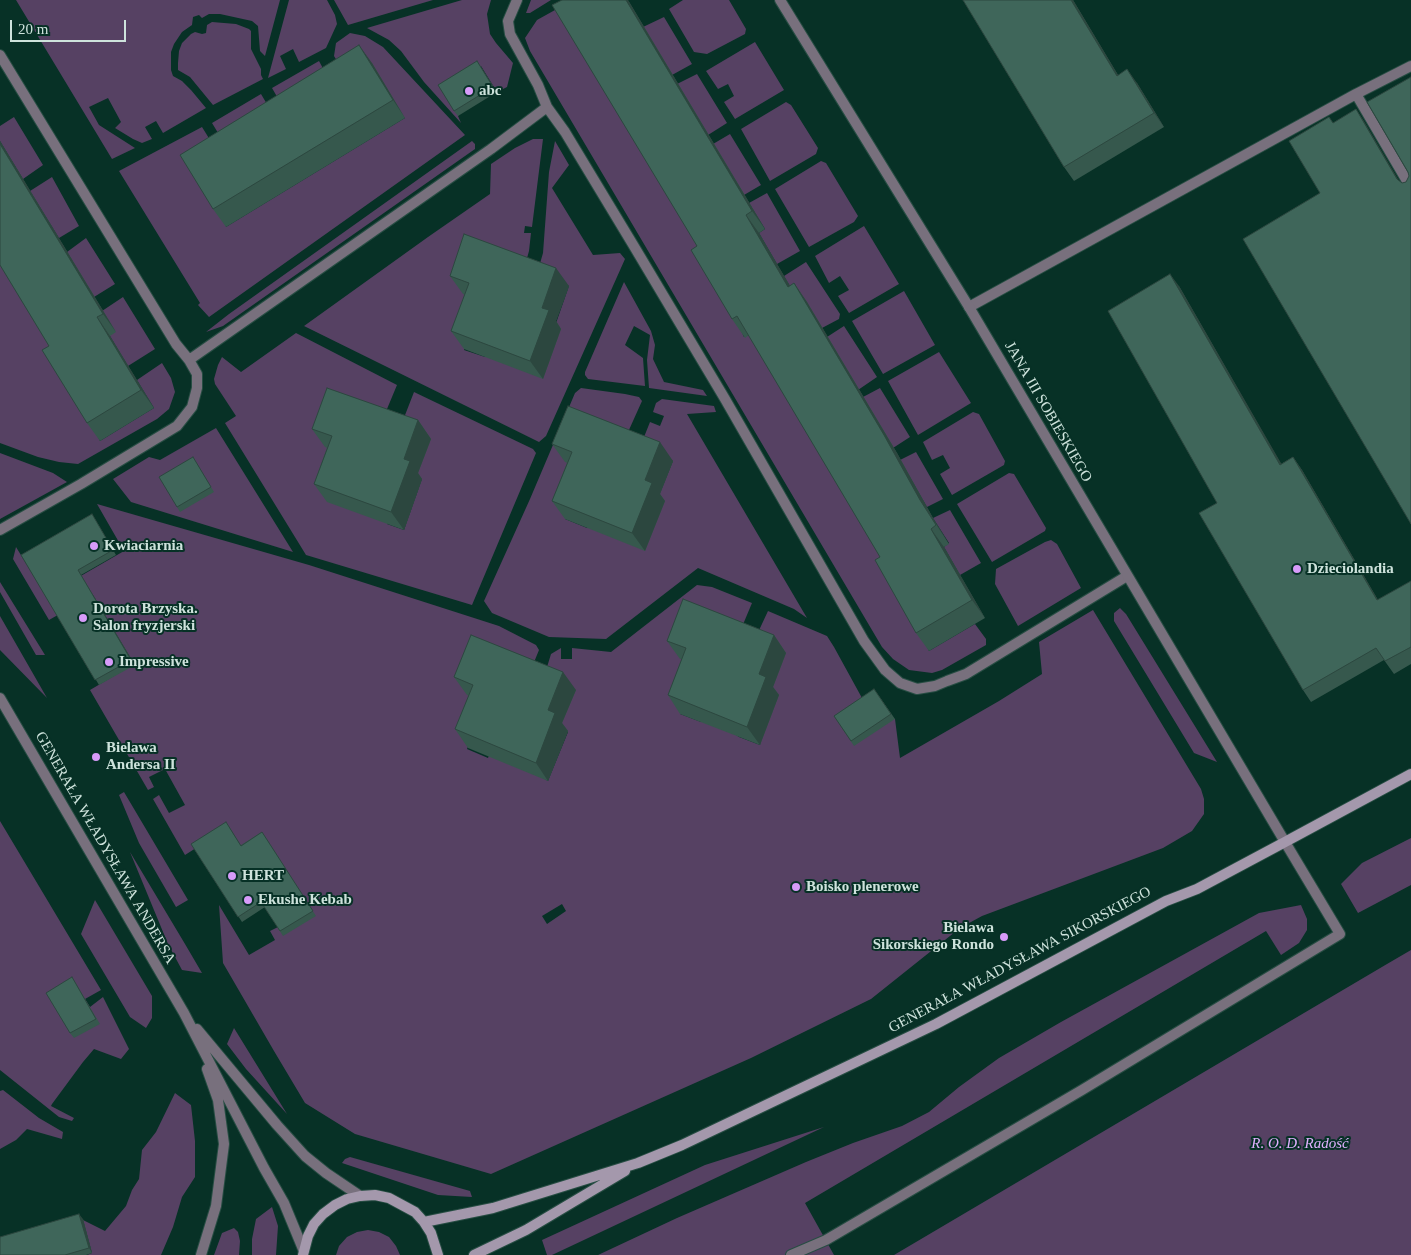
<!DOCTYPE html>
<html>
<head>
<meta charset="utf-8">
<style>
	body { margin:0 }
	#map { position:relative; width:1411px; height:1255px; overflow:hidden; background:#073126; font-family:"Times New Roman",serif }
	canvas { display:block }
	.scale { position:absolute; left:10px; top:20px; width:116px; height:22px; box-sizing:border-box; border:2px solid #cee3dc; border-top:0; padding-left:6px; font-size:15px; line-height:18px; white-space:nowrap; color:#cee3dc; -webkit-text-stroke:4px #073126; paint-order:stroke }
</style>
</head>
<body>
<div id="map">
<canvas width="1411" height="1255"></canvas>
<div class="scale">20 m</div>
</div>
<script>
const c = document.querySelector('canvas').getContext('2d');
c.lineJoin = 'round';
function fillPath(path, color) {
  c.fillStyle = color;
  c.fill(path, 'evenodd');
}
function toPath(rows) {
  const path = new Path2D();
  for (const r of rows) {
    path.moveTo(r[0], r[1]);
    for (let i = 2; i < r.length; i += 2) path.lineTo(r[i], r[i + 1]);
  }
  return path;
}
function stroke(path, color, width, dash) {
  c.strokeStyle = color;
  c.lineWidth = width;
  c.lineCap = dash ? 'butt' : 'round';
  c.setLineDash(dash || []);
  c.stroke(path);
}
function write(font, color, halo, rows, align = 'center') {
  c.font = font + ' "Times New Roman",serif';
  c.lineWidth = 4;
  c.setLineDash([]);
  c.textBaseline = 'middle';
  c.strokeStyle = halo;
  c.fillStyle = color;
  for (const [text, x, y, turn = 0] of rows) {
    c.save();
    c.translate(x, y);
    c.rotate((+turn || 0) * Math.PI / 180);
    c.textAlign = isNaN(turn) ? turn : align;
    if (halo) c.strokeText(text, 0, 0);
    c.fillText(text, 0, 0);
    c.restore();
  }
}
const green = toPath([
	[16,0,280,0,265,56,260,51,258,26,252,21,220,14,209,14,202,18,199,15,193,17,192,25,182,32,174,44,171,52,171,70,173,76,182,81,191,90,206,108,163,133,156,121,145,127,152,139,142,143,133,139,115,128,121,122,108,98,89,107,99,125,135,148,112,159],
	[289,0,327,0,335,15,337,24,326,48,299,62,293,49,280,56,286,69,268,78],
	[334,0,433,0,348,25],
	[462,0,491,0,487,14,490,34,496,43,513,63,507,87,497,92,481,66,458,116,461,123,424,82,401,51,389,40,367,28],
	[531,0,551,0,530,13,526,13],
	[573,0,710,264,744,337,750,334,892,575,929,651,975,624,986,639,986,645,942,670,932,673,909,670,893,659,882,647,530,51,525,38,537,20],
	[683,0,729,0,746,29,745,34,707,54,694,52,669,9],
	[664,17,692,64,672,75,643,27],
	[212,22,236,24,249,29,251,31,251,49,261,69,261,75,263,79,213,105,190,77,178,70,178,63,179,51,182,43,191,34,195,32,202,34,206,33,207,25],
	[350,33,365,36,383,47,465,135,209,317,198,305,200,303,119,171,202,127,220,156,226,227,405,118,348,79,334,56,336,43],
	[755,42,784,90,735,119,724,102,734,96,728,84,718,89,706,71],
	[319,61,333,87,287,114,272,88],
	[697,74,727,123,708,135,677,84],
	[261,94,277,121,229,151,212,123],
	[786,102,791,105,818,148,816,154,770,181,741,129],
	[14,117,43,165,23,179,0,141,0,126],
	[730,134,761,185,744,195,713,144],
	[533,139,543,139,532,227,525,226,524,233,531,233,529,251,524,269,482,302,464,350,485,357,489,348,555,326,569,286,537,274,543,253,549,172,555,141,569,165,552,188,593,255,620,253,625,259,546,436,539,442,304,326,428,237,490,194,491,164,515,148],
	[472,141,475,144,475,149,223,326,206,332,229,314],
	[821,161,826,163,858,216,854,222,809,247,775,189],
	[52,177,79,226,59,238,30,191],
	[767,193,800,251,777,264,759,233,765,229,749,203],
	[864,226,899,284,849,313,838,296,849,290,840,276,829,283,815,256],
	[86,238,115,284,94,297,67,252],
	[0,262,62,364,100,441,154,408,137,380,162,363,171,378,175,392,169,409,157,419,78,464,59,462,38,457,0,443],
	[806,262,840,314,839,319,822,328,801,305,784,276],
	[624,282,651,331,655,345,653,359,664,382,703,390,707,396,649,388,647,360,650,335,634,326,625,345,643,358,645,386,588,379,585,375,585,372],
	[904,291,935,345,883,374,852,321],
	[123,297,155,349,128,366,110,336,102,311],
	[844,326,877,377,858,390,827,337],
	[296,333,397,385,382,421,344,454,390,515,387,524,404,530,422,479,417,477,400,428,414,392,533,449,536,453,472,605,306,555,225,423,236,416,215,384,214,379,218,365,222,357,241,372],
	[939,352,971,403,918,435,888,381],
	[581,388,625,394,639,397,642,401,624,441,584,470,565,519,587,528,591,518,658,498,673,461,640,447,650,422,660,426,664,416,653,412,656,403,662,399,714,406,716,412,687,414,807,618,794,609,698,568,606,639,549,637,492,613,484,601,530,499,575,393],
	[880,388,910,437,893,448,863,397],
	[973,412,979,414,1005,461,1004,465,952,495,940,474,950,468,943,455,932,460,923,442],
	[216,428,293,552,131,502,113,479,149,457,160,460],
	[916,452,943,499,927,507,900,460],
	[0,453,53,473,67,482,0,519],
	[1009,473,1014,474,1046,528,1045,531,992,562,957,504],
	[97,504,309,565,499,626,536,645,539,650,530,672,486,703,467,749,488,758,492,748,548,781,568,732,560,728,544,677,551,654,561,648,561,659,572,659,572,648,611,652,697,585,712,587,752,603,739,634,699,666,680,714,701,722,705,713,739,737,760,745,771,692,754,641,768,611,827,636,834,647,862,698,878,694,838,720,895,719,900,758,999,701,1042,674,1039,642,1093,610,1201,789,1204,799,1204,814,1192,831,1163,848,982,916,960,928,871,999,751,1058,491,1174,355,1134,305,1103,274,1051,223,963,219,905,249,955,275,940,270,931,278,927,244,851,229,827,185,855,153,799,159,795,169,813,185,805,165,769,149,777,154,787,148,790,90,690,134,664,93,595,49,620,13,559,16,547,46,596,124,551],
	[562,904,566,911,547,924,542,916],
	[950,510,981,563,960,575,944,547,949,543,933,518],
	[1051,540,1057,544,1081,588,1018,626,995,584,996,569,1045,542],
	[0,582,45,655,36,655,0,592],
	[1120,608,1126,614,1217,762,1194,753,1114,621,1114,613],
	[0,615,0,616,47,698,0,650],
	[124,792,188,900,176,907,139,843,119,795],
	[0,821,101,990,85,999,90,1007,103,997,129,1049,121,1059,94,1049,83,1062,52,1104,51,1106,74,1118,72,1121,59,1117,0,1070],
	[1411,838,1411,885,1358,913,1341,884,1362,863],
	[130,852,185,944,202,973,182,970,168,944],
	[95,900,152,996,152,1018,146,1028,130,1017,81,934],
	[1301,905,1307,919,1307,930,1299,943,1281,955,1266,931,805,1203,834,1255,598,1255,677,1218,806,1162,853,1143,902,1126,929,1112,959,1087,999,1058,1061,1022,1259,913],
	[1411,950,1411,1255,894,1255,1387,964],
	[234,1028,287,1114,246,1069,227,1044],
	[3,1090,39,1118,63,1132,62,1139,27,1129,16,1140,0,1149,0,1091],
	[175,1093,191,1105,195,1141,195,1177,182,1197,173,1227,161,1255,87,1255,92,1253,83,1220,105,1231,126,1206,132,1190,139,1179,142,1150,156,1132],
	[824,1127,552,1255,547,1255,542,1240,705,1165],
	[350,1157,470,1191,472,1197,438,1195,342,1163,345,1159],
	[272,1207,278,1226,276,1255,252,1255,252,1239,256,1219],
	[234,1228,238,1232,240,1241,239,1255,214,1255,222,1233],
	[368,1230,379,1232,389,1237,396,1246,400,1255,336,1255,339,1246,347,1237,357,1232]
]);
const lane = toPath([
	[517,0,508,21,510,34,538,85,547,107,565,132,635,248,725,399,864,641,885,670,900,683,917,689,935,686,947,681,966,674,1127,576],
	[0,55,176,344,189,360,197,374,197,388,192,407,177,426,81,484,0,530],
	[1356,94,1411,188],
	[969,307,1356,94,1411,66],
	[189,360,491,149,547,107],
	[791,1255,826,1240,1082,1090,1340,934,1285,842]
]);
const street = toPath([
	[780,0,969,307,1285,842],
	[0,698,184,1013,264,1168,284,1203,303,1249],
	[197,1029,277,1125,305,1156,326,1173,360,1196],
	[201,1255,216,1206,224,1144,218,1100,207,1069]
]);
const secondary = toPath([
	[424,1222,493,1208,638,1163,682,1145,936,1024,1166,901,1197,889,1285,842,1411,774],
	[303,1255,308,1236,314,1224,323,1214,335,1205,347,1199,360,1196,375,1195,389,1198,415,1212,424,1222,431,1233,438,1255],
	[474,1255,526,1230,625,1171]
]);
const wall = toPath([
	[628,0,765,229,759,233,777,264,790,286,794,283,807,302,897,453,933,518,949,544,944,547,985,618,929,651,916,633,880,557,749,335,745,338,732,319,697,246],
	[963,0,1073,0,1118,75,1137,83,1164,127,1074,181,1064,167],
	[477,61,497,92,458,116,454,111],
	[372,63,405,118,226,227,213,209],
	[0,141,116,332,110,336,154,408,100,441,87,423,49,346,0,265],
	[450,276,569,286,556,321,561,329,543,379,464,349,451,331,465,295,463,294],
	[1179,286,1281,464,1293,457,1302,470,1378,600,1411,581,1411,664,1394,674,1384,660,1311,702,1303,690,1217,503],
	[418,420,431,439,418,473,422,479,404,530,327,502,314,484,327,448,325,447,312,429],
	[552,444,673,461,660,494,665,501,645,551,565,519,552,501,567,463,565,462],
	[196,462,214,492,180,512,177,507],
	[92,514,116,555,81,575,135,665,99,685,21,555],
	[774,635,786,653,773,687,779,695,760,745,680,714,668,695,682,659,680,659,667,641],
	[454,677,576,690,562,723,568,731,548,781,468,748,455,729,469,696,467,695],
	[874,689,895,719,854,746,834,716],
	[262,832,316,916,283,936,265,907,242,922,191,844,241,845],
	[72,977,100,1024,74,1038,70,1033],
	[83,1219,92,1253,86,1255,0,1255]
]);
const shadedWall = toPath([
	[626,0,628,0,765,229,752,211],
	[1071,0,1073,0,1127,90,1117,76],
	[359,45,372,63,405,118,393,100],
	[1127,69,1137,83,1164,127,1154,113],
	[1356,109,1364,121,1405,191,1397,179],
	[0,141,116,332,103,314,0,144],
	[746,215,759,233,801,305,788,287],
	[556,268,569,286,556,321,561,329,543,379,530,361,542,308],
	[1170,274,1179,286,1289,477,1280,465],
	[794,283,807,302,897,453,933,518,949,544,920,500],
	[97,317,110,336,154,408,141,390],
	[418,420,431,439,418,473,422,479,404,530,391,512,404,459],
	[660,442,673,461,660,494,665,501,645,551,632,533,645,480],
	[1293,457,1302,470,1385,612,1377,600],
	[931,529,944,547,985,618,972,600],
	[78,570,135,665,131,660],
	[774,635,786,653,773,687,779,695,760,745,747,727,759,674],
	[563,672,576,690,562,723,568,731,548,781,536,763,548,710],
	[79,1214,83,1219,92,1253,89,1248]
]);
const building = toPath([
	[562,0,626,0,752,211,746,215,764,246,788,287,794,283,884,435,920,500,936,525,931,529,972,600,916,633,875,560,880,557,737,316,732,319,691,250,697,246,552,5,562,0],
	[963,0,1071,0,1117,76,1127,69,1154,113,1064,167,963,0],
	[359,45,393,100,213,209,180,155,359,45],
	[477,61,493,87,454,111,438,85,477,61],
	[1411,77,1411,524,1243,239,1320,193,1289,141,1329,117,1333,123,1356,109,1397,179,1402,183,1406,182,1409,176,1408,172,1367,102,1411,77],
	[0,144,103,314,97,317,141,390,87,423,42,350,49,346,0,265,0,144],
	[464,234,556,268,542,308,549,310,530,361,451,331,469,283,450,276,464,234],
	[1170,274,1280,465,1293,457,1377,600,1411,581,1411,647,1385,661,1376,648,1303,690,1199,513,1217,503,1108,311,1170,274],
	[327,388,418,420,404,459,410,461,391,512,314,484,332,436,312,429,327,388],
	[568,406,660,442,645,480,652,483,632,533,552,501,572,452,552,444,568,406],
	[193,457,211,487,177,507,159,477,193,457],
	[92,514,113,550,78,570,131,660,95,680,21,555,92,514],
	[683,599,774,635,759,674,766,677,747,727,668,695,686,648,667,641,683,599],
	[471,635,563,672,548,710,555,713,536,763,455,729,473,685,454,677,471,635],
	[874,689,891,714,851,741,834,716,874,689],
	[226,822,241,846,262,832,313,911,280,931,261,902,238,917,191,844,226,822],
	[72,977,96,1019,70,1033,46,993,72,977],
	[79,1214,89,1248,65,1255,0,1255,0,1237,79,1214]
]);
const markers = [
	[469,91,5,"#d79bf9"],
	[94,546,5,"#d79bf9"],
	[1297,569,5,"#d79bf9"],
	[83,618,5,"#d79bf9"],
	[109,662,5,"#d79bf9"],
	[96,757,5,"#d79bf9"],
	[232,876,5,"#d79bf9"],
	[796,887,5,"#d79bf9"],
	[248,900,5,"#d79bf9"],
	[1004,937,5,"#d79bf9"]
];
const poiNames = [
	["abc",479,91],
	["Kwiaciarnia",104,546],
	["Dzieciolandia",1307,569],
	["Dorota Brzyska.",93,609],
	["Salon fryzjerski",93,626],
	["Impressive",119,662],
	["Bielawa",106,748],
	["Andersa II",106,765],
	["HERT",242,876],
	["Boisko plenerowe",806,887],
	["Ekushe Kebab",258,900],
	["Bielawa",994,928,"right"],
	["Sikorskiego Rondo",994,945,"right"]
];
const streetNames = [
	["JANA III SOBIESKIEGO",1048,412,60],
	["GENERAŁA WŁADYSŁAWA ANDERSA",105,848,60],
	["GENERAŁA WŁADYSŁAWA SIKORSKIEGO",1020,960,-28]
];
const parkNames = [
	["R. O. D. Radość",1300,1144]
];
fillPath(green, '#564163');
stroke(lane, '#274d43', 12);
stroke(street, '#274d43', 12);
stroke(secondary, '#274d43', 12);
stroke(lane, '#78707d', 10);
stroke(street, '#78707d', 10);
stroke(secondary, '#a498ac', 10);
fillPath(wall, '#36584d');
fillPath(shadedWall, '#2c473f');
fillPath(building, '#3f665a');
stroke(building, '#2c473f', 1);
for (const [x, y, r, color] of markers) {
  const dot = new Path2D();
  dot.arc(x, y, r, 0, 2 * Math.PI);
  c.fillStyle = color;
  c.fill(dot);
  stroke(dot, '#073126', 2);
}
write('bold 15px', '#cee3dc', '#073126', poiNames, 'left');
write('15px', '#cee3dc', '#073126', streetNames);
write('italic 15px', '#e1b0fe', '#073126', parkNames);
</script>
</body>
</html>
